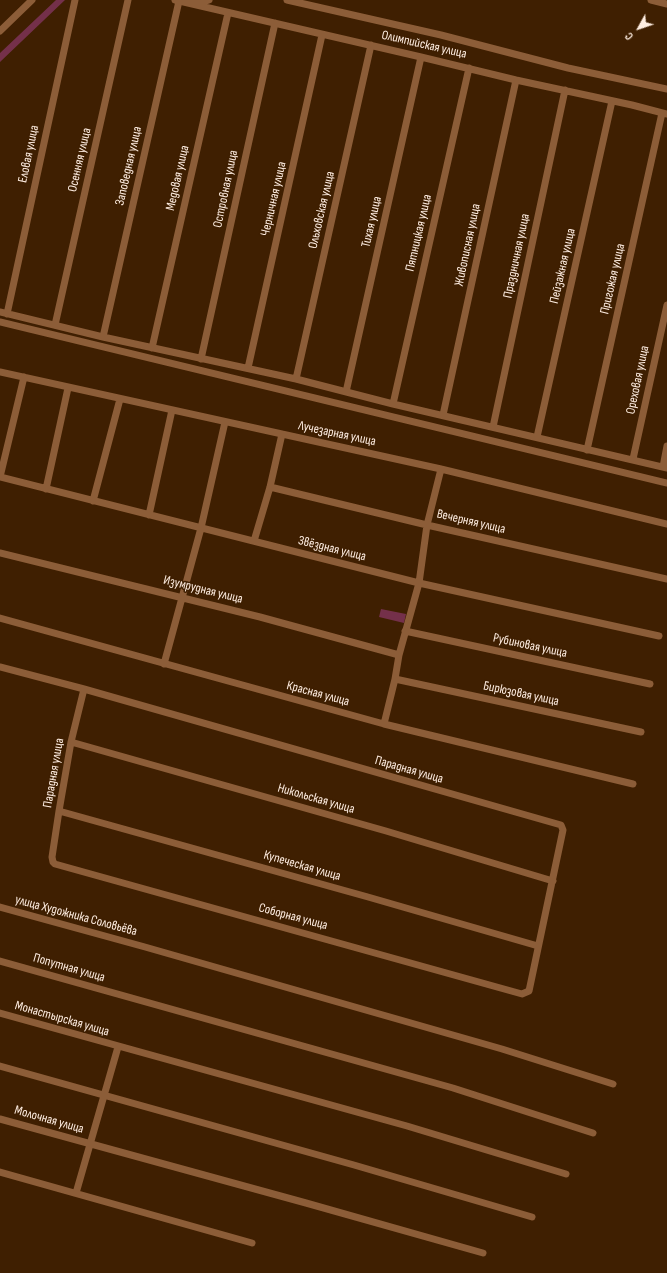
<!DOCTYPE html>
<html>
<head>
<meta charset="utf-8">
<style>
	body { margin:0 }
	#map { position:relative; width:667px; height:1273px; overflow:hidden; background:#3f1f01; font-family:"Sofia Sans Condensed",sans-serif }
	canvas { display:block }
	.north { position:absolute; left:619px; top:8px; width:40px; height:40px; -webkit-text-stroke:3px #3f1f01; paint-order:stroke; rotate:230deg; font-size:11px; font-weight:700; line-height:16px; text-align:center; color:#ffeee2 }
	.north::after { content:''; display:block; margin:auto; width:14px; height:18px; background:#ffeee2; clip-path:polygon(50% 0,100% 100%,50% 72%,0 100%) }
</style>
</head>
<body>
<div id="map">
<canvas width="667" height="1273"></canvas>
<div class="north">С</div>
</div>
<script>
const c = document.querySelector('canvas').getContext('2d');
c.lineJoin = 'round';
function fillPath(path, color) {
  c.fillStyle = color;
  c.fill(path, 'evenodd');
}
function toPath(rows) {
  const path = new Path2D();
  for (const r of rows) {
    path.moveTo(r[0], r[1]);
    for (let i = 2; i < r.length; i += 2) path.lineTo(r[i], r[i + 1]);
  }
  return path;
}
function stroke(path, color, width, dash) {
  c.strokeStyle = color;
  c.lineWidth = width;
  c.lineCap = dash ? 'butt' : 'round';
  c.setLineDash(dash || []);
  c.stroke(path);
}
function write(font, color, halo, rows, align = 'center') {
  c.font = font + ' "Sofia Sans Condensed",sans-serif';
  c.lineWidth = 3;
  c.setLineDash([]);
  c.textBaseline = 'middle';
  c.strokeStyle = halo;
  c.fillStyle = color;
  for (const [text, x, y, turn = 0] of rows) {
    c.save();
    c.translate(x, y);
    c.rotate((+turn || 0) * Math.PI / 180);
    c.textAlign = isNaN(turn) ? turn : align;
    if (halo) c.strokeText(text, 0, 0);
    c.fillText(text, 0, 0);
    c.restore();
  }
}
const green = toPath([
	[56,0,65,0,0,62,0,53],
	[381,609,406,614,404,623,379,617]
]);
const minor = toPath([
	[175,0,421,57,516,80,632,105,667,114],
	[194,0,203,2,209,0],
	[287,0,441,35,568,68,667,89],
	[651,0,667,4],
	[0,31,32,0],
	[0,312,103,337,296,379,393,404,667,468],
	[7,314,75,0],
	[0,322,667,483],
	[55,325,128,0],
	[103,337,179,1],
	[152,348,228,13],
	[201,359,275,23],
	[248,368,322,35],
	[0,372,441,469,667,524],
	[296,379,371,45],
	[346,392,421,57],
	[393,404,469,68],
	[443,415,516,80],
	[493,427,565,90],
	[537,437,612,101],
	[587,450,662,113],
	[633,459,667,305],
	[663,467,667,446],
	[0,477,419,583,659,636],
	[0,477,24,377],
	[270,487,427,525,667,579],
	[46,489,68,388],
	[93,501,120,399],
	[149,515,172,410],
	[254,541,270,487,282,434],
	[0,553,260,617,399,655],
	[0,618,384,724,633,784],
	[405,631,650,684],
	[164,664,201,528,225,422],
	[0,667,84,689,561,825,563,830,529,991,522,994,55,864,53,862,52,857,59,811,71,742,84,689],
	[395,679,641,732],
	[384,724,395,679,399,655,419,583,427,525,441,469],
	[71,742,386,831,553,881],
	[59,811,368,897,538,946],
	[0,907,145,947,502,1049,613,1084],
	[0,961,453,1088,593,1133],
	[0,1013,407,1126,566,1174],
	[0,1066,354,1165,532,1217],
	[0,1119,306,1203,483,1253],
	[0,1172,252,1243],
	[76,1193,118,1047]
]);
const streetNames = [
	["Олимпийская улица",424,45,13],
	["Еловая улица",29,154,-78],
	["Осенняя улица",80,160,-77],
	["Заповедная улица",129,166,-77],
	["Медовая улица",178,178,-77],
	["Островная улица",226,189,-78],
	["Черничная улица",274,199,-77],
	["Ольховская улица",322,210,-77],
	["Тихая улица",372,222,-77],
	["Пятницкая улица",419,233,-77],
	["Живописная улица",468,245,-78],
	["Праздничная улица",517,256,-78],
	["Пейзажная улица",563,266,-77],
	["Пригожая улица",613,279,-77],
	["Ореховая улица",638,380,-78],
	["Лучезарная улица",337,434,12],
	["Вечерняя улица",471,522,13],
	["Звёздная улица",332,549,14],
	["Изумрудная улица",203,590,14],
	["Рубиновая улица",530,646,12],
	["Красная улица",318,694,15],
	["Бирюзовая улица",521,694,12],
	["Парадная улица",409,770,16],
	["Парадная улица",54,773,-80],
	["Никольская улица",316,799,16],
	["Купеческая улица",302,866,16],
	["улица Художника Соловьёва",76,916,15],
	["Соборная улица",293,917,15],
	["Попутная улица",69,968,16],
	["Монастырская улица",62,1019,16],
	["Молочная улица",49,1120,16]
];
fillPath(green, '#74304a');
stroke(minor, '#8c5d38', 7);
write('13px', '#ffeee2', '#3f1f01', streetNames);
</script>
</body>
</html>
